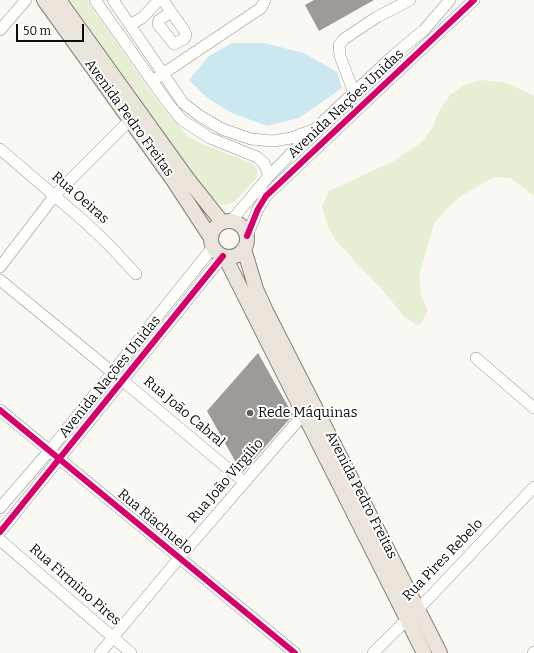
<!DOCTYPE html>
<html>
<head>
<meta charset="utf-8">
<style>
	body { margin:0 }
	#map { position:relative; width:534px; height:653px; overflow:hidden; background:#faf8f2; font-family:Bitter,serif }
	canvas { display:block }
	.scale { position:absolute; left:16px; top:24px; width:68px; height:18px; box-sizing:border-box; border:2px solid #0d0d0d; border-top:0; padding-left:5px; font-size:12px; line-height:14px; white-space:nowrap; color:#0d0d0d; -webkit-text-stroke:3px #fff; paint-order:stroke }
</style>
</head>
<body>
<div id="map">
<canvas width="534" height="653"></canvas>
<div class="scale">50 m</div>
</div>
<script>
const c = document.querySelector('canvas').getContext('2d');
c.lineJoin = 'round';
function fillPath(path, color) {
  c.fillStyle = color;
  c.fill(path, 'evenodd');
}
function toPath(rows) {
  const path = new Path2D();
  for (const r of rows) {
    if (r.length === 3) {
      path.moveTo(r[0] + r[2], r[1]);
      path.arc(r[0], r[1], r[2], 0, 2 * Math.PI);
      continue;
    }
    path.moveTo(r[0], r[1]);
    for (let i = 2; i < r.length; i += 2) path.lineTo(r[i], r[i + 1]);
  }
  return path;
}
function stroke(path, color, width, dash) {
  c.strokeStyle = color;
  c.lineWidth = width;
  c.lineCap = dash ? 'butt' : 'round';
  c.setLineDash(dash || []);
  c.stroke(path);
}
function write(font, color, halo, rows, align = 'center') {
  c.font = font + ' Bitter,serif';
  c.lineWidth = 4;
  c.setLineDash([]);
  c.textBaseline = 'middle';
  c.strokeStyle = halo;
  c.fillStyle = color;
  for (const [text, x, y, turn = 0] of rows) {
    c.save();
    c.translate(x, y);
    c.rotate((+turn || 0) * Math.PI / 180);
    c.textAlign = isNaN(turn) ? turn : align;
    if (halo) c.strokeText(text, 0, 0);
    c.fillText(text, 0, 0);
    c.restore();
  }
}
const green = toPath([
	[69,0,87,0,160,105,188,136,202,144,251,163,257,168,257,178,233,203,222,205,203,190],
	[481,80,507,83,534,96,534,196,511,178,494,177,461,196,447,209,434,224,419,276,421,295,428,311,419,326,404,317,387,295,336,241,327,224,322,206,329,191,392,162,422,142,432,128,439,111,450,95,464,85]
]);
const water = toPath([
	[232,43,264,43,304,53,337,72,342,88,299,118,267,126,232,113,206,97,189,80,209,56]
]);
const building = toPath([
	[314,0,374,0,319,31,305,5],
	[258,353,293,415,243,472,239,468,207,411]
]);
const minor = toPath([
	[95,0,167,102,182,120,210,138,257,157,264,163,269,176],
	[113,0,183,103,200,116,222,129,251,139,273,141,291,138,313,130],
	[163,0,171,12,184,30,186,35,184,39,174,44,158,24,159,20,171,12],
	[130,25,142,18,159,0],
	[0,30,26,0],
	[158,77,261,8,265,0],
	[354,93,340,56,339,45,344,39,377,17,410,0],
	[0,149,85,222,110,246,136,274],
	[231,221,269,176,315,129,395,54,424,30,450,0],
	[247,236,258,209,266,196,474,0],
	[0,267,55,195,130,120],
	[0,280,112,372],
	[476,358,534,408],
	[122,380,244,482],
	[0,410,295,653],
	[0,508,50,450,213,247],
	[0,532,223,256],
	[0,540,131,653],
	[100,653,180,557,308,409],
	[373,653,429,598,534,487],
	[533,653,534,652]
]);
const major = toPath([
	[44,0,173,180,211,238],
	[59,0,187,178,222,222],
	[229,239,18],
	[244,249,256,289,266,311,440,653],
	[225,257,424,653]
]);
const cycleway = toPath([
	[247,236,258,209,266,196,474,0],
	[0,410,295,653],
	[0,532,223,256]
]);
const markers = [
	[250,413,4,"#605f5d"]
];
const streetNames = [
	["Avenida Nações Unidas",346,104,-43],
	["Avenida Pedro Freitas",129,118,54],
	["Rua Oeiras",80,198,41],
	["Avenida Nações Unidas",110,377,-51],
	["Rua João Cabral",184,412,40],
	["Rua João Virgilio",226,481,-49],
	["Avenida Pedro Freitas",361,495,63],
	["Rua Riachuelo",155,522,40],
	["Rua Pires Rebelo",443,560,-46],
	["Rua Firmino Pires",75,585,41]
];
const poiNames = [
	["Rede Máquinas",258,413]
];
fillPath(green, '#e6eed3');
fillPath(water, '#cbe8f1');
fillPath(building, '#9d9a97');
stroke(minor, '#949390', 12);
stroke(major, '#81807d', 16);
stroke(minor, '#fefefd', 11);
stroke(major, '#eae4da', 14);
stroke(cycleway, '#d6006c', 6);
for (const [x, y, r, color] of markers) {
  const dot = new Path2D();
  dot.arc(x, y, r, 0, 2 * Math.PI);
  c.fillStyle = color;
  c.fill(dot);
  stroke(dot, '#fff', 1.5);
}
write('14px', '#0d0d0d', '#fff', streetNames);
write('14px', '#0d0d0d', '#fff', poiNames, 'left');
</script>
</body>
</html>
